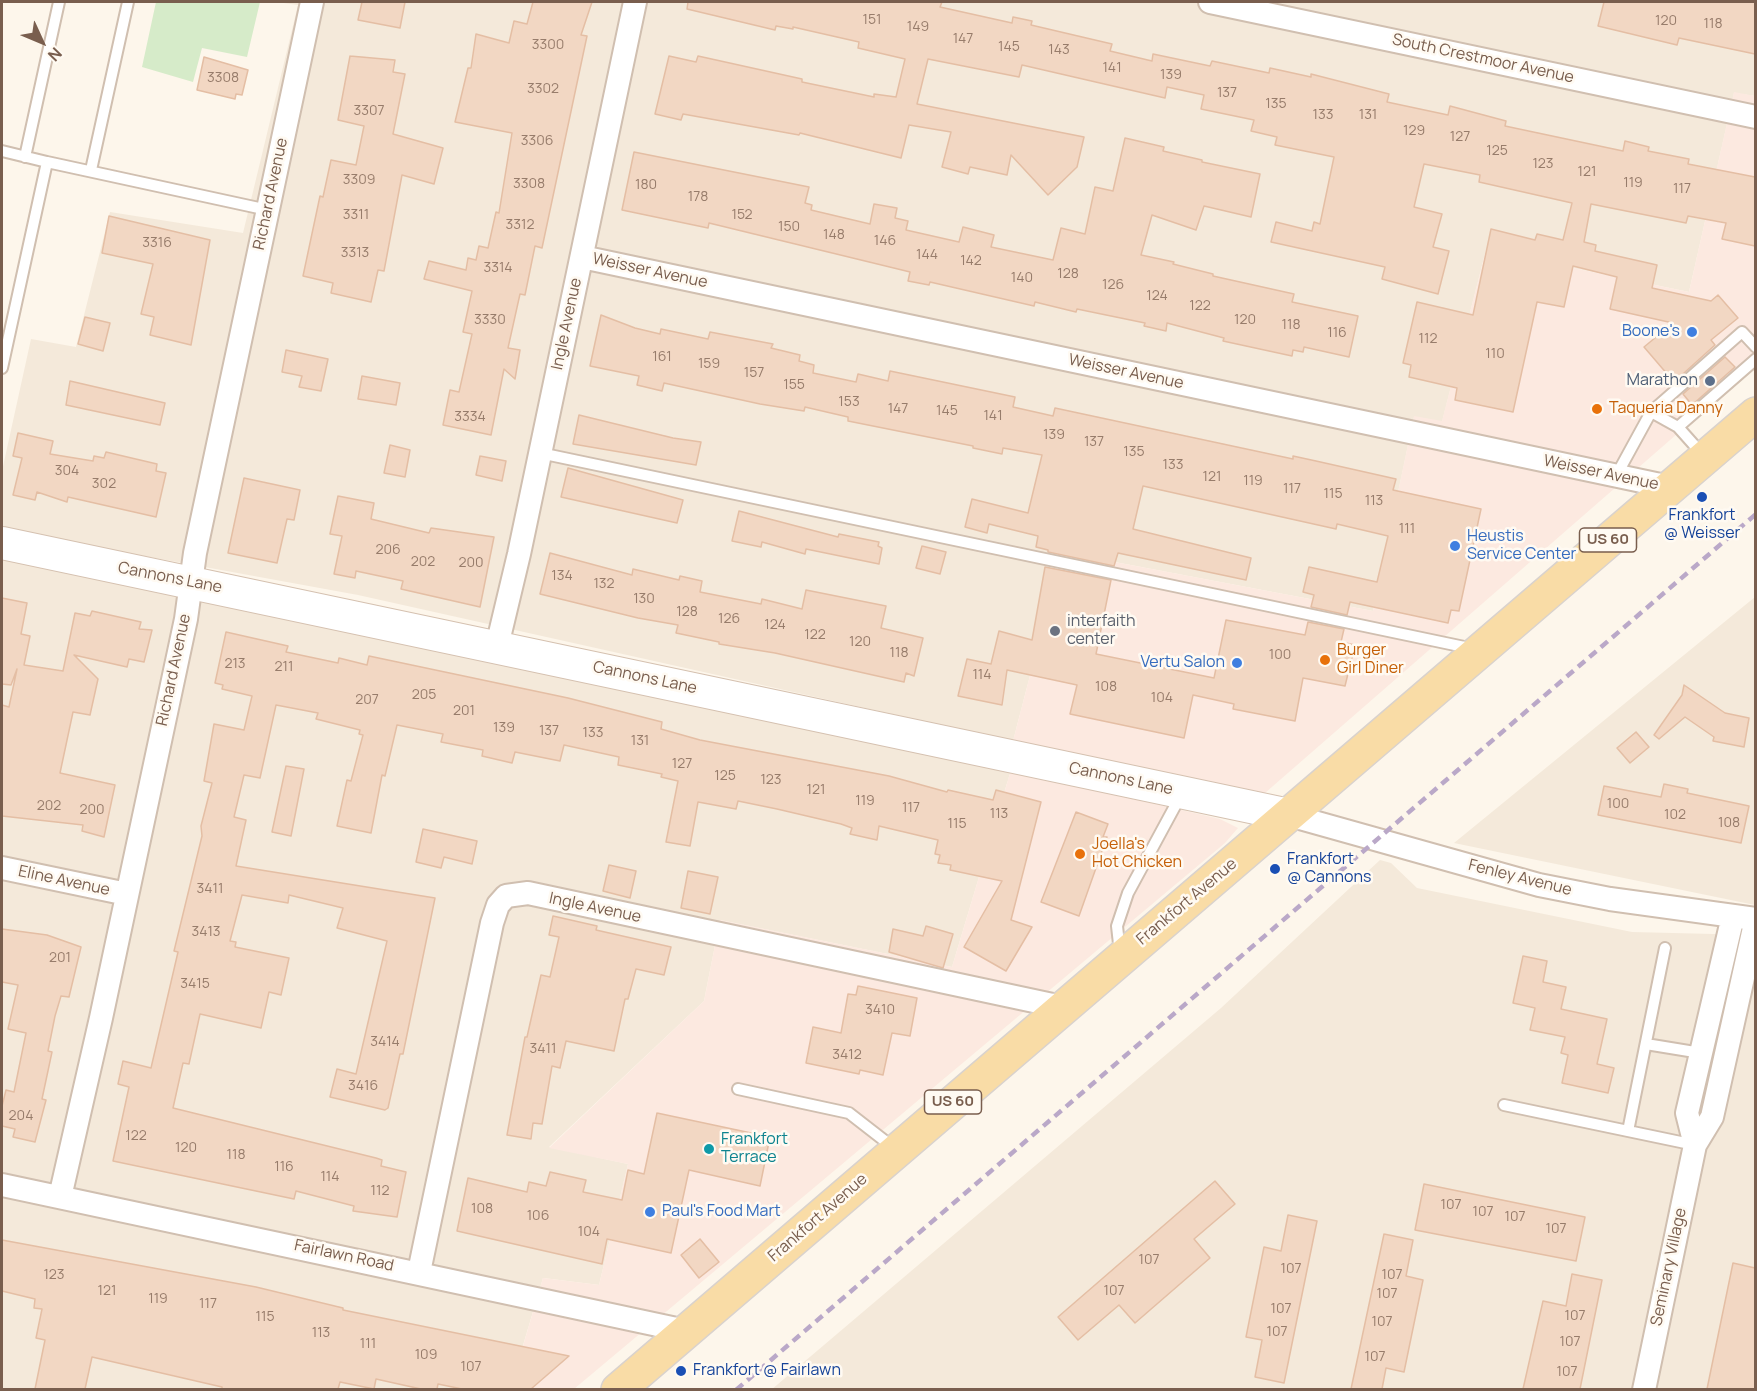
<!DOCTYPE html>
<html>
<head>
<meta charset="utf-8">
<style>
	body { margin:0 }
	#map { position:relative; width:1757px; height:1391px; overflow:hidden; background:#fdf6eb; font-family:Manrope,sans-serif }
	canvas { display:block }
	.frame { position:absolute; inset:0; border:3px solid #795e4e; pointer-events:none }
	.north { position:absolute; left:12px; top:12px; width:60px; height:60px; -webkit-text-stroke:4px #fffaf2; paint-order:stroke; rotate:134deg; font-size:16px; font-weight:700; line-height:24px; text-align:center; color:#795e4e }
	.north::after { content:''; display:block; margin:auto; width:21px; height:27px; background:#795e4e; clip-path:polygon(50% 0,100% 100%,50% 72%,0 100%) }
</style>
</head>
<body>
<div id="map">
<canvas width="1757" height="1391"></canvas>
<div class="frame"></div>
<div class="north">N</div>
</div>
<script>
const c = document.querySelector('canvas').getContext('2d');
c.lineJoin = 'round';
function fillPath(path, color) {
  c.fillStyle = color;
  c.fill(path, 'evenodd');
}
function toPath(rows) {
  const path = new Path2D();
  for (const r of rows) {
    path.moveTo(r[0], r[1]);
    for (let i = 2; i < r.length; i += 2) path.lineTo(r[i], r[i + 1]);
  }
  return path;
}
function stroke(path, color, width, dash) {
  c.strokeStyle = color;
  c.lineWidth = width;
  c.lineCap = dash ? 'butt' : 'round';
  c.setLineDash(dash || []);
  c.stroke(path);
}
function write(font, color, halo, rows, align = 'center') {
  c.font = font + ' Manrope,sans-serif';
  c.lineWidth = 5;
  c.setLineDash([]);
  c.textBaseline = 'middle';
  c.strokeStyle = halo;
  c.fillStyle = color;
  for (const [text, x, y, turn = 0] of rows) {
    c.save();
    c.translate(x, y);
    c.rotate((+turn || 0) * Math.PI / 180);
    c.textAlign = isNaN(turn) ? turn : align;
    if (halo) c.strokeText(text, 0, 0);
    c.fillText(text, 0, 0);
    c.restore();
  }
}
const residential = toPath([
	[276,2,1755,2,1755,96,1734,93,1689,292,1486,250,1442,422,1414,417,1373,611,1062,552,1013,741,358,595,2,530,2,471,31,339,76,347,110,212,243,233,298,5],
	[2,555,1011,770,952,967,720,920,704,1001,549,1147,628,1164,599,1285,543,1278,510,1389,2,1390],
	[1755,597,1755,905,1454,843],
	[1380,860,1391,863,1417,888,1632,932,1755,935,1755,1389,771,1390,1221,1008]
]);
const commercial = toPath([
	[1734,92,1755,96,1755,366,1265,793,1013,741,1062,552,1373,611,1414,416,1442,421,1486,250,1689,292],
	[1011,770,1220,819,1238,828,1225,843,574,1389,510,1390,543,1278,599,1285,628,1164,549,1148,704,1001,720,920,952,967]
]);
const green = toPath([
	[156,2,260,2,247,57,202,48,193,82,142,67]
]);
const building = toPath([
	[362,2,405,2,400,28,358,20,362,2],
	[533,2,592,2,581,35,587,36,542,248,535,246,525,295,520,294,508,348,520,350,515,379,504,369,491,435,443,425,450,390,459,392,472,334,463,332,472,291,424,279,429,261,466,270,468,258,476,260,479,246,488,248,496,212,499,213,512,133,455,122,468,68,471,68,476,34,509,43,514,21,527,24,533,2],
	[688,2,942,2,940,7,1012,23,1013,17,1032,21,1031,25,1112,44,1110,51,1152,61,1153,54,1210,66,1212,61,1269,73,1270,68,1311,77,1311,74,1389,94,1387,102,1448,115,1450,106,1506,121,1505,126,1623,151,1625,141,1649,147,1648,151,1689,159,1688,164,1755,177,1755,246,1722,239,1726,223,1688,216,1686,223,1591,204,1584,242,1596,245,1595,251,1657,265,1652,288,1711,301,1718,295,1738,318,1711,340,1715,345,1674,382,1644,347,1673,323,1610,309,1617,277,1573,266,1564,307,1537,302,1513,412,1455,400,1457,388,1409,377,1411,365,1403,363,1417,302,1473,315,1491,229,1535,240,1537,234,1563,240,1572,203,1479,182,1480,175,1424,164,1414,207,1442,214,1433,247,1449,251,1438,294,1382,279,1385,267,1271,242,1276,222,1312,231,1314,222,1320,224,1334,157,1275,145,1277,137,1251,131,1254,120,1201,109,1204,95,1167,87,1165,98,1022,65,1019,77,928,59,917,104,1084,137,1077,167,1048,195,1011,155,1007,175,970,167,968,174,942,167,951,132,909,125,901,158,800,133,799,135,683,114,681,120,655,114,669,56,696,62,698,56,802,79,802,82,874,97,874,94,896,97,905,59,858,48,859,42,793,27,793,29,776,26,775,30,687,9,688,2],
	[1604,2,1755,2,1755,54,1679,38,1677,45,1598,26,1604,2],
	[350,56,395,60,393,72,405,74,393,134,443,148,434,184,402,175,384,271,378,270,371,302,331,293,333,283,303,276,320,196,323,197,331,160,356,165,364,126,338,120,350,56],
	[204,57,248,70,242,95,236,94,235,99,197,90,204,57],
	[1125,138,1164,147,1163,151,1202,160,1202,162,1260,174,1251,217,1204,206,1196,230,1152,215,1141,255,1174,262,1173,264,1213,274,1213,276,1294,294,1292,302,1358,316,1349,357,1304,347,1303,352,1293,350,1292,356,1223,341,1224,338,1167,323,1166,331,1144,326,1145,323,1077,309,1076,312,1035,302,1034,306,930,282,929,285,908,281,910,272,902,270,709,223,708,228,622,210,634,152,809,187,805,203,812,205,811,210,870,224,874,204,897,208,895,218,908,221,906,230,959,242,963,227,994,235,991,247,1053,260,1061,228,1085,234,1095,187,1113,191,1125,138],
	[109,216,210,240,191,345,150,335,154,317,141,314,153,264,102,253,109,216],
	[601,315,635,328,660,334,661,329,708,339,710,332,773,344,771,348,800,355,799,361,814,365,813,373,856,382,858,374,888,381,890,371,1015,397,1013,407,1053,416,1055,408,1293,459,1293,456,1316,461,1396,479,1393,490,1481,509,1459,611,1451,610,1448,623,1350,602,1347,615,1311,607,1314,595,1303,592,1309,567,1377,582,1388,536,1337,524,1336,529,1143,486,1133,529,1251,558,1246,580,1118,553,1114,566,1048,552,1048,550,1036,547,1038,536,989,524,987,533,965,527,972,499,1028,513,1042,455,1003,448,1002,454,973,448,973,446,848,421,848,417,805,407,804,411,760,404,664,383,662,391,637,385,639,376,590,366,601,315],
	[85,317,110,323,103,351,78,344,85,317],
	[286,350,328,359,321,391,299,387,302,376,282,372,286,350],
	[1725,357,1735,367,1692,405,1683,394,1725,357],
	[362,376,400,383,396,405,358,399,362,376],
	[70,381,165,403,160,425,66,405,70,381],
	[579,415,673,438,701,442,696,465,573,444,579,415],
	[18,433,53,441,50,454,93,461,94,456,104,458,106,452,157,464,156,471,166,473,156,517,68,497,67,502,37,492,35,500,13,495,22,458,13,456,18,433],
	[390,445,410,450,405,477,384,473,390,445],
	[480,456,506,461,502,481,476,475,480,456],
	[568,468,683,500,677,523,561,497,568,468],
	[244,478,300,490,294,520,287,519,277,563,228,553,244,478],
	[338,496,374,503,371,519,429,533,431,528,494,537,480,607,401,589,403,581,356,571,355,578,334,574,342,536,330,534,338,496],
	[739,511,838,537,839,534,879,542,878,546,882,548,879,564,806,549,805,554,762,542,761,547,732,541,739,511],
	[922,546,946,552,940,574,916,568,922,546],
	[550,553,632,575,633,569,679,580,680,576,702,581,700,592,761,604,762,599,802,609,806,590,886,606,881,628,923,638,914,676,906,673,904,682,775,653,719,644,719,642,676,633,678,625,638,618,540,594,550,553],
	[1045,567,1111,580,1096,654,1214,678,1226,620,1305,635,1308,622,1344,629,1341,642,1355,645,1345,686,1303,678,1295,721,1233,709,1234,704,1193,695,1184,738,1070,714,1077,685,1007,670,1002,705,958,696,967,659,991,664,999,631,1032,640,1045,567],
	[2,598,27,603,21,634,30,636,24,665,63,671,75,613,90,616,92,611,141,622,139,629,152,630,144,662,129,659,127,667,74,655,98,679,90,715,73,712,60,773,115,785,104,837,82,831,83,825,2,816,2,705,9,707,17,669,11,685,2,684,2,598],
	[226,632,288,646,286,652,338,663,339,658,367,665,369,656,568,698,662,722,661,729,700,740,889,776,947,792,948,790,993,800,996,790,1041,802,1011,920,1032,927,1006,971,964,947,1002,881,950,870,951,865,938,863,940,855,935,854,938,840,879,826,877,840,850,834,852,828,841,824,777,809,738,801,736,809,698,802,690,846,666,842,678,781,661,777,662,774,618,765,619,757,564,745,560,761,515,752,512,763,482,756,483,750,441,742,443,734,397,725,385,776,382,775,371,833,337,826,347,780,351,781,363,735,359,734,360,730,316,719,318,713,276,705,260,778,244,775,234,817,246,820,236,866,435,898,403,1054,400,1054,388,1108,385,1110,330,1097,337,1069,356,1074,387,941,337,928,343,908,289,895,288,903,242,895,230,941,236,942,235,947,289,958,281,995,269,992,261,1028,200,1014,189,1064,183,1063,173,1108,376,1158,382,1160,381,1166,406,1172,397,1217,353,1211,354,1206,296,1191,294,1199,113,1161,129,1087,118,1084,123,1061,151,1068,178,952,174,951,202,836,201,826,212,783,204,781,214,724,244,730,252,696,222,689,223,685,215,683,226,632],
	[1684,685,1725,713,1749,718,1744,747,1713,741,1714,737,1685,717,1659,739,1654,735,1682,695,1684,685],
	[1636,732,1649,747,1630,763,1617,748,1636,732],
	[286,766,304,769,291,836,272,832,286,766],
	[1664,784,1688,789,1687,793,1749,806,1741,843,1598,815,1604,786,1661,797,1664,784],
	[1076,812,1108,824,1103,837,1107,837,1079,916,1041,902,1076,812],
	[423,829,477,841,472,864,444,857,441,868,416,862,423,829],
	[609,865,636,871,630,898,603,891,609,865],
	[688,871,718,877,710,914,681,908,688,871],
	[553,916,597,926,596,930,671,947,664,975,636,969,628,999,625,999,614,1051,566,1041,560,1068,552,1066,542,1124,533,1123,531,1139,507,1135,525,1037,527,1037,541,975,550,977,559,937,549,935,553,916],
	[926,926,953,934,943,968,889,952,893,929,923,936,926,926],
	[2,929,47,935,81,947,69,997,61,996,55,1016,48,1051,52,1052,42,1099,46,1100,35,1142,13,1137,15,1129,2,1126,2,1106,6,1090,14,1092,26,1033,8,1029,18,985,2,982,2,929],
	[1523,956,1547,961,1543,982,1566,987,1561,1009,1607,1019,1597,1064,1614,1068,1608,1093,1562,1083,1568,1055,1561,1053,1565,1037,1530,1030,1535,1008,1513,1003,1523,956],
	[858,986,917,998,910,1036,892,1033,883,1075,860,1070,859,1074,806,1063,813,1027,841,1033,848,994,856,995,858,986],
	[657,1113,770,1137,760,1186,689,1170,671,1253,607,1239,602,1264,457,1231,468,1178,527,1192,529,1182,546,1186,550,1172,586,1180,583,1192,622,1200,628,1170,644,1174,657,1113],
	[1215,1181,1235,1204,1194,1239,1210,1258,1135,1323,1119,1305,1078,1340,1058,1317,1215,1181],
	[1424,1184,1585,1217,1576,1261,1415,1230,1424,1184],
	[1288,1215,1317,1221,1284,1383,1255,1377,1262,1340,1246,1337,1264,1247,1281,1251,1288,1215],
	[1384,1234,1413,1240,1406,1276,1423,1280,1404,1372,1386,1368,1382,1389,1351,1389,1384,1234],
	[700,1239,719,1262,699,1278,681,1255,700,1239],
	[2,1240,256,1287,343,1308,343,1310,569,1356,531,1389,462,1389,438,1384,437,1389,421,1389,376,1379,374,1389,340,1382,338,1389,222,1389,222,1387,92,1357,85,1389,35,1389,45,1340,36,1338,42,1309,34,1308,35,1299,2,1291,2,1240],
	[1733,1263,1755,1268,1755,1389,1707,1389,1733,1263],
	[1572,1274,1602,1280,1580,1389,1523,1389,1543,1301,1566,1306,1572,1274]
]);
const service = toPath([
	[2,151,47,162,2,368],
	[25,157,59,2],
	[47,162,268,210],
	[91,170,128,2],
	[1651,412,1678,427],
	[540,453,1474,649],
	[1703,455,1678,427,1756,359],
	[1616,476,1651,412,1742,332,1756,347],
	[1665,948,1628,1131,1695,1145],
	[1120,953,1117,926,1128,893,1181,795],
	[1646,1044,1701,1053],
	[738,1089,849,1113,894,1148],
	[1504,1105,1628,1131]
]);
const minor = toPath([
	[1210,2,1756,117],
	[582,257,1670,487],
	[497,646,519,554,635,2],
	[1289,815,1539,885,1610,899,1741,917,1756,919,1712,1117,1695,1145,1687,1113,1733,916],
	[2,868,127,894],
	[2,1185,686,1331],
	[60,1197,101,1018,186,619,195,553,312,2],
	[419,1272,492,923,498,905,506,896,528,893,1062,1007],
	[1644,1390,1695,1145]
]);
const secondary = toPath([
	[2,543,1289,815]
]);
const primary = toPath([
	[618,1390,1756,414]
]);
const rail = toPath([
	[736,1390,1756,514]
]);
const markers = [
	[1692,332,6,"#3f7fe0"],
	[1710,381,6,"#5c6f8a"],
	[1597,409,6,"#e8710a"],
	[1702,497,6,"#1a4fb4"],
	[1455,546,6,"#3f7fe0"],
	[1055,631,6,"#6b7280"],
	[1325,660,6,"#e8710a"],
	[1237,663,6,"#3f7fe0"],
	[1080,854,6,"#e8710a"],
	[1275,869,6,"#1a4fb4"],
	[709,1149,6,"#0f9aa8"],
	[650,1212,6,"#3f7fe0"],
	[681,1371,6,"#1a4fb4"]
];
const numberNames = [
	["151",872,20],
	["120",1666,21],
	["118",1713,24],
	["149",918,27],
	["147",963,39],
	["3300",548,45],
	["145",1009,47],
	["143",1059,50],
	["141",1112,68],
	["139",1171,75],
	["3308",223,78],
	["3302",543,89],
	["137",1227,93],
	["135",1276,104],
	["3307",369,111],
	["133",1323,115],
	["131",1368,115],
	["129",1414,131],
	["127",1460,137],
	["3306",537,141],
	["125",1497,151],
	["123",1543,164],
	["121",1587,172],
	["3309",359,180],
	["119",1633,183],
	["3308",529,184],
	["180",646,185],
	["117",1682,189],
	["178",698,197],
	["3311",356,215],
	["152",742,215],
	["3312",520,225],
	["150",789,227],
	["148",834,235],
	["146",885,241],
	["3316",157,243],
	["3313",355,253],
	["144",927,255],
	["142",971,261],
	["3314",498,268],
	["128",1068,274],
	["140",1022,278],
	["126",1113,285],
	["124",1157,296],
	["122",1200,306],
	["3330",490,320],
	["120",1245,320],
	["118",1291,325],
	["116",1337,333],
	["112",1428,339],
	["110",1495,354],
	["161",662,357],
	["159",709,364],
	["157",754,373],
	["155",794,385],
	["153",849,402],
	["147",898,409],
	["145",947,411],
	["141",993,416],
	["3334",470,417],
	["139",1054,435],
	["137",1094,442],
	["135",1134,452],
	["133",1173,465],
	["304",67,471],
	["121",1212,477],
	["119",1253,481],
	["302",104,484],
	["117",1292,489],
	["115",1333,494],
	["113",1374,501],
	["111",1407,529],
	["206",388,550],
	["202",423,562],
	["200",471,563],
	["134",562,576],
	["132",604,584],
	["130",644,599],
	["128",687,612],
	["126",729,619],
	["124",775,625],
	["122",815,635],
	["120",860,642],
	["118",899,653],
	["100",1280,655],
	["213",235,664],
	["211",284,667],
	["114",982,675],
	["108",1106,687],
	["205",424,695],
	["104",1162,698],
	["207",367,700],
	["201",464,711],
	["139",504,728],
	["137",549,731],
	["133",593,733],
	["131",640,741],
	["127",682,764],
	["125",725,776],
	["123",771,780],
	["121",816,790],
	["119",865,801],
	["100",1618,804],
	["202",49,806],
	["117",911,808],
	["200",92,810],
	["113",999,814],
	["102",1675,815],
	["108",1729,823],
	["115",957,824],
	["3411",210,889],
	["3413",206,932],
	["201",60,958],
	["3415",195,984],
	["3410",880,1010],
	["3414",385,1042],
	["3411",543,1049],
	["3412",847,1055],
	["3416",363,1086],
	["204",21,1116],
	["122",136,1136],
	["120",186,1148],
	["118",236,1155],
	["116",284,1167],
	["114",330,1177],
	["112",380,1191],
	["107",1451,1205],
	["108",482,1209],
	["107",1483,1212],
	["106",538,1216],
	["107",1515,1217],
	["107",1556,1229],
	["104",589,1232],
	["107",1149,1260],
	["107",1291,1269],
	["123",54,1275],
	["107",1392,1275],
	["121",107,1291],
	["107",1114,1291],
	["107",1387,1294],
	["119",158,1299],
	["117",208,1304],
	["107",1281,1309],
	["107",1575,1316],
	["115",265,1317],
	["107",1382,1322],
	["107",1277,1332],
	["113",321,1333],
	["107",1570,1342],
	["111",368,1344],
	["109",426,1355],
	["107",1375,1357],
	["107",471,1367],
	["107",1567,1372]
];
const shields = [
	[1608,540,57],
	[953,1102,57]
];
const shieldNames = [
	["US 60",1608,540],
	["US 60",953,1102]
];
const streetNames = [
	["South Crestmoor Avenue",1483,59,12],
	["Richard Avenue",271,194,-78],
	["Weisser Avenue",650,271,12],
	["Ingle Avenue",567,324,-78],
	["Weisser Avenue",1126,372,12],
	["Weisser Avenue",1601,473,12],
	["Cannons Lane",170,578,11],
	["Richard Avenue",174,670,-78],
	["Cannons Lane",645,678,12],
	["Cannons Lane",1121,779,12],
	["Fenley Avenue",1520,878,14],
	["Eline Avenue",64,881,12],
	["Frankfort Avenue",1187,902,-40],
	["Ingle Avenue",595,908,12],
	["Frankfort Avenue",818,1218,-41],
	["Fairlawn Road",344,1256,12],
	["Seminary Village",1669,1267,-78]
];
const shopNames = [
	["Boone's",1680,332],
	["Heustis",1467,537,"left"],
	["Service Center",1467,555,"left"],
	["Vertu Salon",1225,663],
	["Paul's Food Mart",662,1212,"left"]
];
const serviceNames = [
	["Marathon",1698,381]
];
const foodNames = [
	["Taqueria Danny",1609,409],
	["Burger",1337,651],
	["Girl Diner",1337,669],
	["Joella's",1092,845],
	["Hot Chicken",1092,863]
];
const transitNames = [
	["Frankfort",1702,516,"center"],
	["@ Weisser",1702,534,"center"],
	["Frankfort",1287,860],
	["@ Cannons",1287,878],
	["Frankfort @ Fairlawn",693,1371]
];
const worshipNames = [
	["interfaith",1067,622],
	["center",1067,640]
];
const cultureNames = [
	["Frankfort",721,1140],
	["Terrace",721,1158]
];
fillPath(residential, '#f4e9da');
fillPath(commercial, '#fce9e0');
fillPath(green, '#d6ebc9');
fillPath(building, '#f2d7c3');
stroke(building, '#e4bea4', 1.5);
stroke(service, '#d0bfb0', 14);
stroke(minor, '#d0bfb0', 26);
stroke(secondary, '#d5c1b0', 34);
stroke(primary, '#d9d2cd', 36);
stroke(service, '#fff', 10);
stroke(minor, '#fff', 22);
stroke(secondary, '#fff', 32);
stroke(primary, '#f9dca6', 33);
stroke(rail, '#baa8c8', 4.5, [9, 6]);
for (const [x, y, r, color] of markers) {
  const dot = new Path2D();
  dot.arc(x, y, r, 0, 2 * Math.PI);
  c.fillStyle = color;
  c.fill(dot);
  stroke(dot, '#fffaf2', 2);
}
write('14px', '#977c6b', null, numberNames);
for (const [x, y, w] of shields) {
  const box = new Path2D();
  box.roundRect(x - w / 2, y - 12, w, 24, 4.5);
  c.fillStyle = '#fffaf2';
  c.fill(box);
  stroke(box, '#795e4e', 1.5);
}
write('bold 15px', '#795e4e', null, shieldNames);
write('16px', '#795e4e', '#fffaf2', streetNames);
write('16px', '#366cbe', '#fffaf2', shopNames, 'right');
write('16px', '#4e5e75', '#fffaf2', serviceNames, 'right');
write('16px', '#c56008', '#fffaf2', foodNames, 'left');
write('16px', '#164399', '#fffaf2', transitNames, 'left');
write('16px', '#5b616d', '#fffaf2', worshipNames, 'left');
write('16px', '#0d838f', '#fffaf2', cultureNames, 'left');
</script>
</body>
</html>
